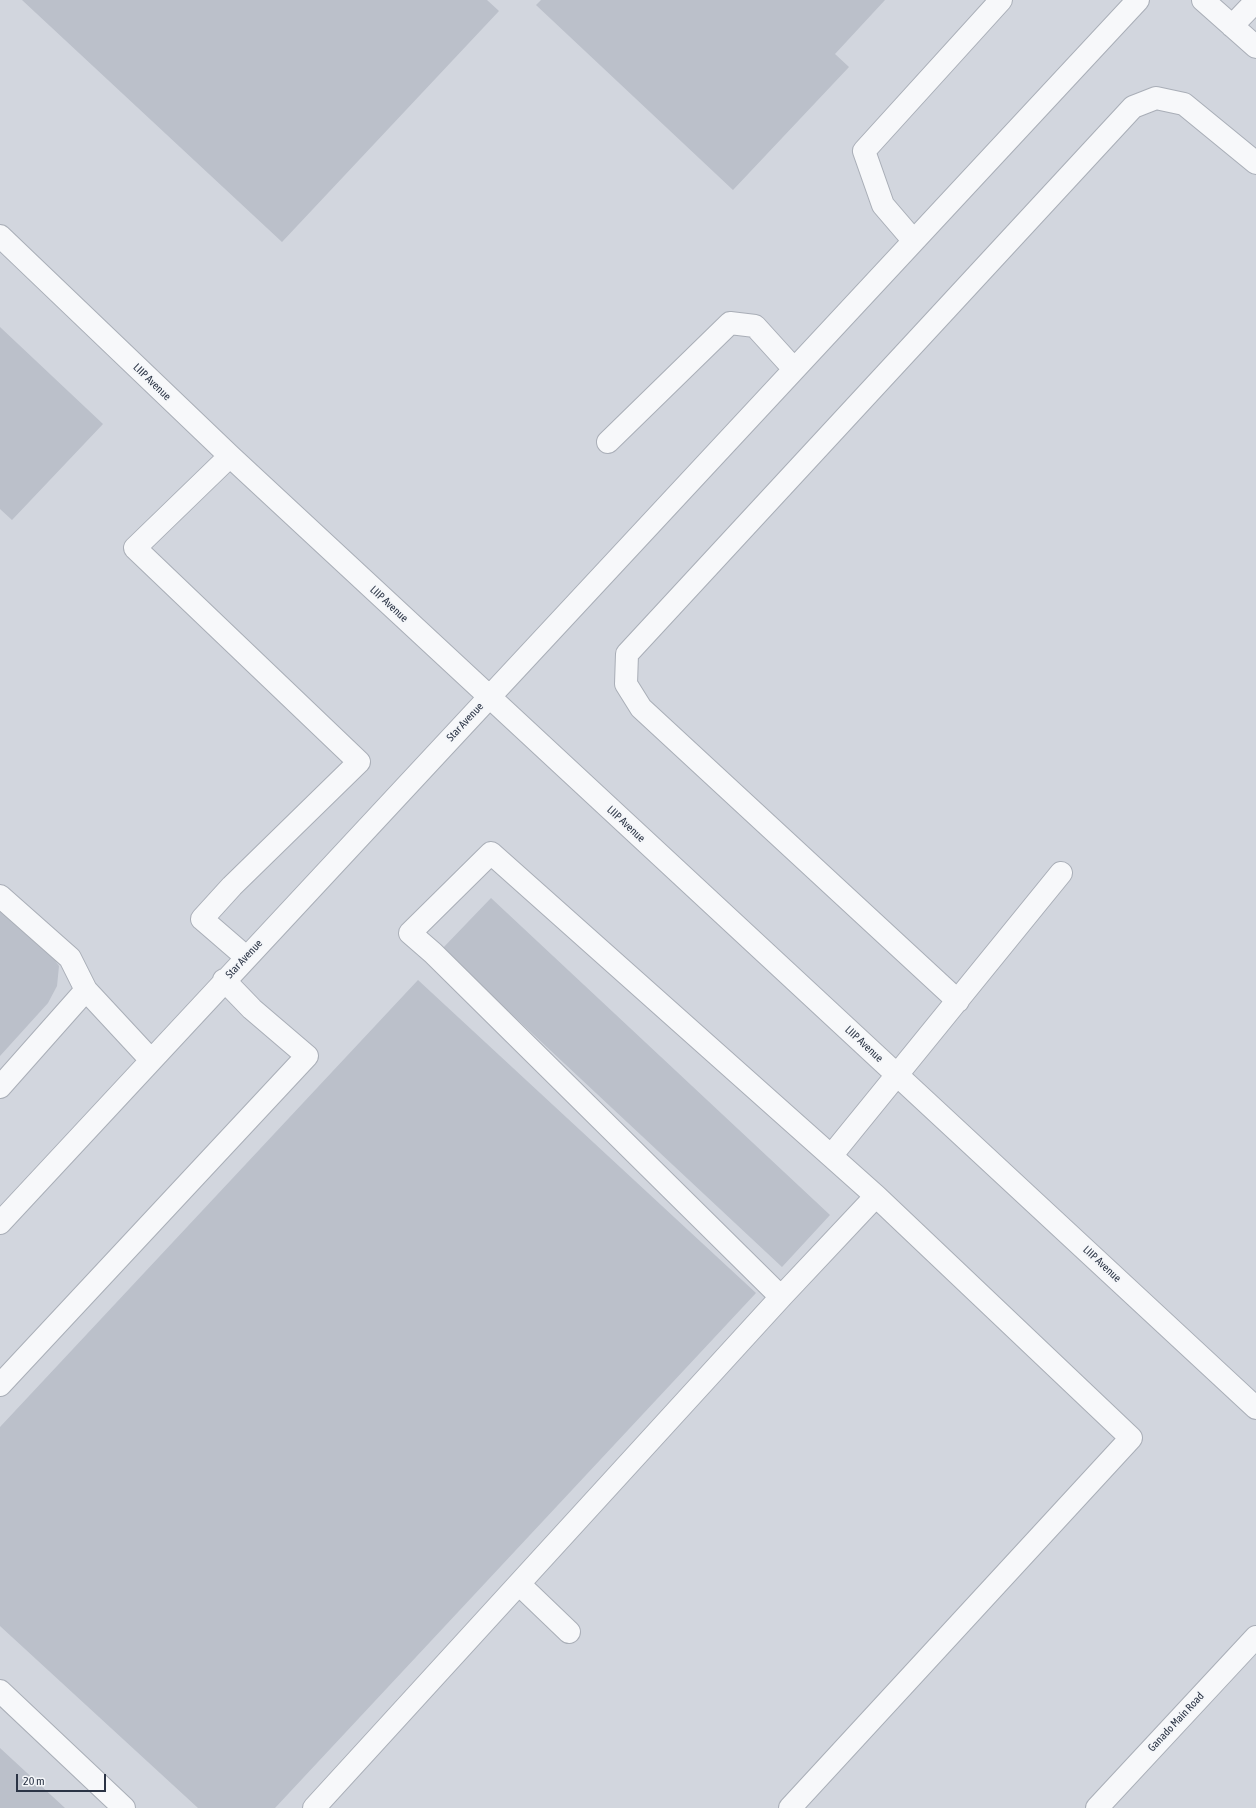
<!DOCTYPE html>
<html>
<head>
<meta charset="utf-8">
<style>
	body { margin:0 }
	#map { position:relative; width:1256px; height:1808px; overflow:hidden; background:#e4e7ec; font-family:"Asap Condensed",sans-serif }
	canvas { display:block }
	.scale { position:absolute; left:16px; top:1774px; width:90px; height:18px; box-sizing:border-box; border:2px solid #2b3445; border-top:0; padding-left:5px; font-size:12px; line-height:14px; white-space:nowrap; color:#2b3445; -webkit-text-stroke:3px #f4f6f9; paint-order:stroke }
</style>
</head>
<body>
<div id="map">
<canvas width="1256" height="1808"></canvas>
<div class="scale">20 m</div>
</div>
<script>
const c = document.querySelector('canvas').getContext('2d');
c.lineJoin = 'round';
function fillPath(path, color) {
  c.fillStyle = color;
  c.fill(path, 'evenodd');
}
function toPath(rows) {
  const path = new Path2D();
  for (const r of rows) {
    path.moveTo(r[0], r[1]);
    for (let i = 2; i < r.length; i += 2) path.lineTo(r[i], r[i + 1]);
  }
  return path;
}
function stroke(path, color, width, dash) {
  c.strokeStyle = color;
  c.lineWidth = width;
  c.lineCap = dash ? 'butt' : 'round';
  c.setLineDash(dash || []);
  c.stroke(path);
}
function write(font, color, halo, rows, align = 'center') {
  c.font = font + ' "Asap Condensed",sans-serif';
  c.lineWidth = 3.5;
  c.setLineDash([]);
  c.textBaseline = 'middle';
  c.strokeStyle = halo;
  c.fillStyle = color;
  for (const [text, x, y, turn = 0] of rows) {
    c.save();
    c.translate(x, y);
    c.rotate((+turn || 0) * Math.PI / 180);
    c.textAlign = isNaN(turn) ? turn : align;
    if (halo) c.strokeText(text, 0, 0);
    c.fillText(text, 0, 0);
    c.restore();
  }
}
const built = toPath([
	[0,0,1256,0,1256,1808,0,1808]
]);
const building = toPath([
	[22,0,487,0,499,11,282,242],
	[541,0,885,0,835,54,849,67,733,190,536,5],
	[0,327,103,424,12,520,0,509],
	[491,898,830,1215,782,1267,442,949],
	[0,907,47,949,59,966,57,986,48,1003,0,1056],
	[418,980,756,1293,275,1808,198,1808,0,1626,0,1427],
	[0,1748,65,1808,0,1808]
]);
const minor = toPath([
	[1203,0,1256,47],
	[1232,26,1256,1],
	[0,236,230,456,1256,1408],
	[913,240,883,205,864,151,1001,0],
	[608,442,730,323,755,326,794,369],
	[230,456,135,548,359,762,232,886,202,919,246,957],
	[0,896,70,958,86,990],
	[958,1001,641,708,626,684,627,654,1133,107,1156,98,1184,104,1256,163],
	[0,1087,86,990,151,1060],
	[831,1156,1061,873],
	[0,1223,1138,0],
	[781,1297,433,953,410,933,491,853,876,1196],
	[0,1385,307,1056,252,1009,224,980],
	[520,1585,569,1632],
	[0,1691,124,1808],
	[314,1808,781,1297,876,1196,1131,1438,790,1808],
	[1097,1808,1256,1637]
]);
const streetNames = [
	["LIIP Avenue",152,382,44],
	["LIIP Avenue",389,604,43],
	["Star Avenue",465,722,-47],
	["LIIP Avenue",626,824,43],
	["Star Avenue",244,959,-47],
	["LIIP Avenue",864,1044,43],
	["LIIP Avenue",1102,1264,43],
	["Ganado Main Road",1176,1722,-47]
];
fillPath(built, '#d2d6de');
fillPath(building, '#bbc0ca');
stroke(minor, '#a9aeb7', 24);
stroke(minor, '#f7f8fa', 22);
write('11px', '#2b3445', '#f4f6f9', streetNames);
</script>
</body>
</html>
